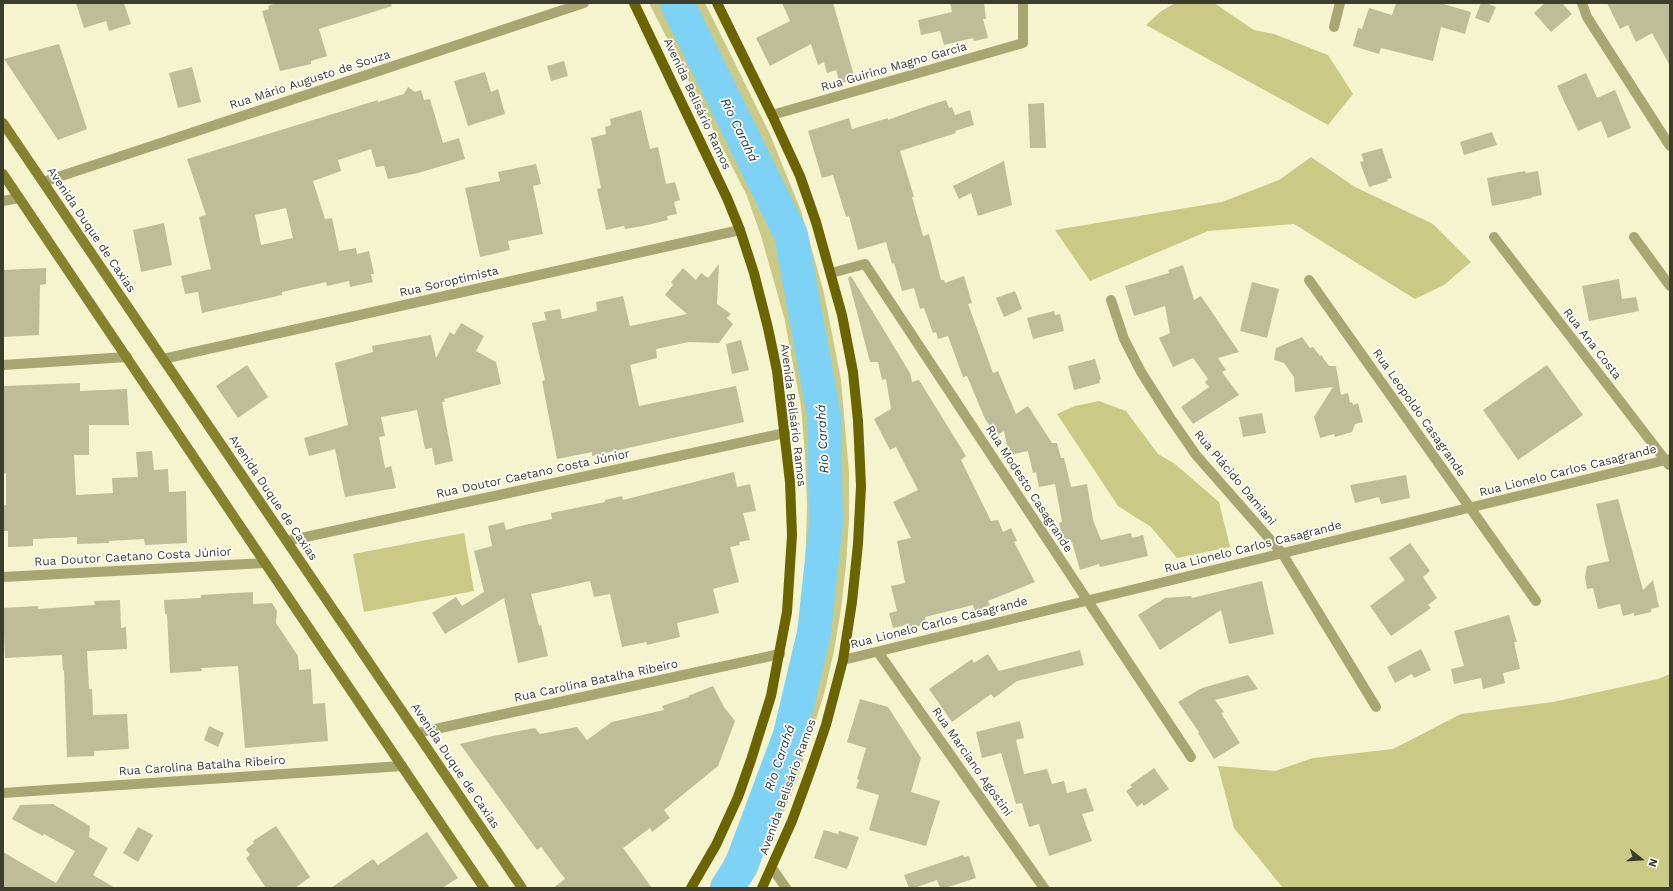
<!DOCTYPE html>
<html>
<head>
<meta charset="utf-8">
<style>
	body { margin:0 }
	#map { position:relative; width:1673px; height:891px; overflow:hidden; background:#f5f4cf; font-family:"Work Sans",sans-serif }
	canvas { display:block }
	.frame { position:absolute; inset:0; border:4px solid #3d3d2e; pointer-events:none }
	.north { position:absolute; left:1621px; top:839px; width:40px; height:40px; -webkit-text-stroke:3px #fff; paint-order:stroke; rotate:107deg; font-size:11px; font-weight:700; line-height:16px; text-align:center; color:#3d3d2e }
	.north::after { content:''; display:block; margin:auto; width:14px; height:18px; background:#3d3d2e; clip-path:polygon(50% 0,100% 100%,50% 72%,0 100%) }
</style>
</head>
<body>
<div id="map">
<canvas width="1673" height="891"></canvas>
<div class="frame"></div>
<div class="north">N</div>
</div>
<script>
const c = document.querySelector('canvas').getContext('2d');
c.lineJoin = 'round';
function fillPath(path, color) {
  c.fillStyle = color;
  c.fill(path, 'evenodd');
}
function toPath(rows) {
  const path = new Path2D();
  for (const r of rows) {
    path.moveTo(r[0], r[1]);
    for (let i = 2; i < r.length; i += 2) path.lineTo(r[i], r[i + 1]);
  }
  return path;
}
function stroke(path, color, width, dash) {
  c.strokeStyle = color;
  c.lineWidth = width;
  c.lineCap = dash ? 'butt' : 'round';
  c.setLineDash(dash || []);
  c.stroke(path);
}
function write(font, color, halo, rows, align = 'center') {
  c.font = font + ' "Work Sans",sans-serif';
  c.lineWidth = 3.5;
  c.setLineDash([]);
  c.textBaseline = 'middle';
  c.strokeStyle = halo;
  c.fillStyle = color;
  for (const [text, x, y, turn = 0] of rows) {
    c.save();
    c.translate(x, y);
    c.rotate((+turn || 0) * Math.PI / 180);
    c.textAlign = isNaN(turn) ? turn : align;
    if (halo) c.strokeText(text, 0, 0);
    c.fillText(text, 0, 0);
    c.restore();
  }
}
const green = toPath([
	[649,3,705,3,769,132,801,211,824,293,841,380,849,472,849,519,846,565,841,609,834,651,824,694,798,777,782,817,747,888,710,888,747,815,763,774,777,732,788,690,797,646,805,578,807,505,805,455,801,406,784,317,761,236,747,196],
	[1175,3,1214,3,1254,30,1274,34,1328,55,1353,94,1328,125,1146,25,1160,12],
	[1311,157,1355,187,1433,224,1471,262,1444,285,1415,299,1294,224,1208,231,1090,281,1055,230,1222,202,1279,180],
	[1099,401,1126,411,1158,454,1175,464,1219,502,1230,547,1177,558,1151,527,1118,506,1057,414,1075,406],
	[464,533,474,591,364,612,353,554],
	[1670,674,1670,888,1283,888,1234,828,1218,766,1275,771,1313,758,1393,749,1461,714,1553,702,1658,679]
]);
const river = toPath([
	[677,3,791,235,824,415,826,523,814,633,790,735,741,866,727,888]
]);
const building = toPath([
	[76,3,124,3,131,24,109,31,106,21,84,28],
	[276,3,391,3,392,6,319,29,327,56,311,61,311,64,280,71,262,11,269,9,268,6],
	[782,3,833,3,855,79,840,84,836,70,827,73,824,62,818,65,811,44,770,66,756,38,790,21],
	[950,3,984,3,986,19,983,19,988,38,974,41,973,38,944,45,940,31,921,35,918,20,952,12],
	[1396,3,1440,3,1471,12,1465,34,1441,27,1433,61,1381,48,1379,54,1353,46,1358,28,1362,29,1369,8,1392,15],
	[1481,3,1486,3,1496,7,1489,23,1475,18],
	[1545,3,1562,3,1572,14,1551,32,1534,13],
	[1607,3,1670,3,1670,66,1652,33,1636,42,1628,25,1620,29],
	[59,44,87,129,58,140,4,59],
	[564,61,568,76,551,81,547,66],
	[192,67,201,102,178,108,169,73],
	[485,72,491,92,498,89,505,114,468,126,454,81],
	[1586,73,1597,98,1615,90,1631,128,1608,138,1601,121,1578,131,1557,86],
	[408,87,415,92,421,90,424,100,430,99,443,143,459,138,465,159,418,173,388,179,384,166,376,167,371,149,338,160,341,171,313,181,325,219,332,218,339,251,356,248,357,254,369,251,374,274,371,274,373,282,350,287,349,281,327,286,326,282,282,292,282,295,202,313,198,292,185,294,181,276,211,269,199,217,206,215,187,159,378,100,378,102,404,94],
	[286,208,293,238,261,245,255,215],
	[946,100,949,108,952,107,955,115,970,110,974,125,955,131,956,133,900,151,914,197,912,197,923,236,929,234,941,280,944,280,945,283,964,276,972,303,968,304,993,373,998,371,1016,414,1028,406,1052,443,1057,443,1061,458,1064,458,1071,487,1087,484,1093,520,1101,540,1131,533,1132,538,1143,535,1148,556,1100,567,1099,564,1080,570,1072,542,1064,544,1059,523,1062,522,1055,484,1039,487,1036,472,1033,473,1028,451,1009,455,1004,431,997,435,985,419,967,376,963,377,948,336,938,339,936,332,933,333,924,308,920,309,914,288,902,291,894,263,892,264,886,242,858,250,849,216,846,217,833,175,822,178,808,131,849,118,852,129,888,118,888,120,924,107],
	[1044,103,1046,148,1030,148,1028,104],
	[641,110,650,149,658,147,666,184,675,182,680,200,674,202,677,214,667,216,668,220,643,226,625,229,624,226,606,230,597,189,601,188,591,138,606,134,605,127,611,125,610,119],
	[1492,132,1497,145,1464,155,1460,142],
	[1382,148,1392,178,1387,179,1388,181,1369,187,1360,162,1364,161,1361,154],
	[1004,161,1012,205,978,216,971,193,959,199,953,186],
	[536,164,541,184,533,186,543,234,508,241,510,250,480,257,465,188,500,181,498,172],
	[1525,171,1526,173,1538,171,1542,195,1532,197,1532,198,1492,206,1487,178],
	[164,223,172,265,141,272,133,230],
	[719,264,717,304,731,314,727,318,733,324,719,343,689,342,656,349,657,358,630,365,639,406,736,386,744,422,592,456,592,452,557,459,542,381,545,380,532,323,546,320,544,312,560,309,562,319,597,311,596,302,623,296,630,326,687,314,665,295,673,285,671,282,683,268,696,280,701,273,708,278],
	[1183,265,1194,300,1201,296,1239,352,1218,358,1226,370,1222,372,1239,395,1193,424,1181,407,1209,387,1205,382,1208,379,1193,358,1173,367,1159,338,1170,333,1165,306,1134,316,1125,286,1169,273,1168,270],
	[46,268,46,284,40,285,39,335,3,337,3,270],
	[851,276,910,373,912,382,919,380,966,456,961,460,991,521,998,520,1003,532,1011,528,1017,541,1014,542,1035,582,988,601,990,605,975,612,973,605,925,617,926,624,907,629,906,625,893,628,889,613,897,611,891,586,905,583,897,541,911,538,893,502,918,490,896,447,890,450,874,419,891,409,886,379,882,380,878,362,870,362,848,278],
	[1619,279,1622,299,1636,297,1639,311,1589,321,1582,286],
	[1252,282,1279,289,1267,338,1240,331],
	[1015,291,1022,309,1004,317,996,298],
	[1054,311,1055,315,1060,314,1064,331,1033,339,1027,318],
	[461,323,484,336,476,351,496,362,501,384,444,399,445,402,442,402,453,461,435,465,432,448,425,449,417,410,381,417,385,436,379,437,385,468,391,466,396,488,345,497,335,449,309,456,304,438,348,425,335,363,373,352,372,346,431,335,436,358,450,332,454,335],
	[1302,337,1310,348,1313,347,1320,356,1321,355,1329,366,1336,366,1341,395,1348,393,1350,403,1352,402,1353,405,1358,403,1363,422,1355,424,1352,432,1335,437,1334,434,1320,438,1314,417,1333,387,1295,392,1294,377,1284,363,1274,360,1276,348],
	[741,340,749,370,732,374,726,344],
	[1095,359,1101,379,1099,380,1100,383,1074,390,1068,366],
	[247,365,268,397,238,418,216,386],
	[1547,365,1583,415,1518,460,1483,410],
	[80,383,80,391,127,389,129,425,89,425,89,455,74,455,76,495,113,493,112,478,138,477,136,452,152,451,154,470,168,469,169,492,186,491,187,543,145,545,144,539,109,541,109,543,77,544,77,537,33,539,33,546,8,547,8,531,3,531,3,505,6,505,6,473,3,474,3,386],
	[1262,413,1266,433,1243,437,1239,417],
	[734,472,737,487,750,484,756,511,743,513,750,540,739,542,740,545,730,547,739,582,713,589,719,613,677,623,680,637,647,645,646,642,622,647,610,594,594,597,590,581,531,594,539,626,541,625,548,656,518,663,504,598,445,634,432,613,456,597,462,606,484,592,474,551,492,546,488,526,504,522,506,530,520,526,552,519,551,513,605,502,605,500,622,496,623,500],
	[1406,475,1410,498,1381,504,1379,497,1355,503,1350,485],
	[1618,499,1643,590,1653,580,1659,607,1651,609,1651,612,1634,616,1634,613,1623,616,1620,604,1598,609,1593,588,1587,589,1585,577,1587,566,1609,561,1596,504],
	[1410,543,1430,571,1423,577,1437,598,1428,605,1431,608,1391,636,1370,606,1405,580,1389,558],
	[1262,581,1274,634,1229,644,1221,610,1160,650,1138,615,1165,598,1191,596,1192,598],
	[253,592,253,604,272,603,277,611,276,623,298,656,299,670,311,669,313,704,325,703,328,741,245,748,238,666,201,668,202,671,170,673,167,614,165,614,164,600,201,598,201,595],
	[120,600,121,628,126,627,127,649,87,651,89,689,92,689,93,715,127,714,129,749,94,751,94,756,67,757,64,670,63,671,62,655,5,658,3,608,38,606,38,609,95,605,94,601],
	[1509,615,1517,642,1514,642,1520,669,1503,673,1505,683,1483,689,1481,678,1454,684,1451,669,1464,666,1454,631],
	[1421,649,1431,670,1414,678,1412,674,1395,683,1387,667],
	[1080,650,1084,665,1017,681,994,698,991,694,952,722,929,689,972,659,974,663,988,654,999,671],
	[1248,675,1258,689,1215,700,1224,712,1221,713,1240,743,1214,759,1198,733,1199,732,1178,702,1202,688],
	[713,686,724,707,735,721,718,766,664,810,670,818,652,832,650,828,623,848,652,888,553,888,565,879,541,847,537,850,460,744,493,736,535,728,540,734,577,727,587,740,612,722,664,710,662,706,689,697,688,696],
	[860,699,888,707,921,758,911,792,940,801,926,846,869,830,879,795,856,788,859,780,857,779,866,748,847,742],
	[1020,721,1024,738,1016,740,1024,774,1047,769,1052,784,1064,781,1067,793,1086,788,1094,811,1082,814,1092,841,1049,856,1039,824,1029,827,1022,803,1016,804,1001,753,982,758,976,732],
	[209,726,224,733,218,747,204,740],
	[1154,768,1169,789,1144,806,1142,803,1137,807,1126,791,1132,787,1130,785],
	[53,804,90,826,89,837,108,848,93,875,115,888,3,888,3,852,56,883,75,851,44,834,43,836,12,819,20,805],
	[276,826,310,877,295,888,266,888,246,858,250,855,246,849,254,843,253,841],
	[138,827,153,835,138,862,123,853],
	[824,830,838,834,839,831,859,837,847,869,814,858],
	[427,832,458,878,442,888,331,888,373,859,378,865],
	[963,855,964,857,969,856,976,878,945,888,940,888,937,880,914,888,909,888,904,875]
]);
const minor = toPath([
	[1582,3,1587,17,1670,146],
	[1334,27,1340,3],
	[772,115,1023,43,1023,3],
	[43,182,584,3],
	[3,201,19,198],
	[1494,237,1669,465],
	[1634,237,1670,286],
	[831,273,865,264,1191,757],
	[1309,280,1536,601],
	[1111,300,1124,339,1141,372,1169,416,1196,455,1282,553,1376,707],
	[163,359,740,230],
	[3,365,127,357],
	[287,541,785,433],
	[3,577,265,563],
	[878,652,1044,888],
	[843,660,1670,459],
	[417,733,780,654],
	[3,793,402,766],
	[772,868,786,888]
]);
const secondary = toPath([
	[3,123,522,888],
	[3,174,484,888]
]);
const primary = toPath([
	[634,3,727,198,740,230,754,273,768,328,777,371,790,482,792,535,787,612,771,696,751,760,738,797,716,845,691,888],
	[717,3,772,115,800,176,816,222,842,315,853,372,858,421,861,486,858,544,852,602,843,660,826,725,811,769,792,821,762,888]
]);
const streetNames = [
	["Rua Guirino Magno Garcia",894,67,-16],
	["Rua Mário Augusto de Souza",310,80,-18],
	["Avenida Belisário Ramos",697,104,65],
	["Avenida Duque de Caxias",91,230,56],
	["Rua Soroptimista",449,282,-13],
	["Rua Ana Costa",1592,344,52],
	["Rua Leopoldo Casagrande",1419,413,55],
	["Avenida Belisário Ramos",793,415,83],
	["Rua Lionelo Carlos Casagrande",1568,471,-14],
	["Rua Doutor Caetano Costa Júnior",533,474,-12],
	["Rua Plácido Damiani",1235,478,50],
	["Rua Modesto Casagrande",1029,489,57],
	["Avenida Duque de Caxias",273,498,56],
	["Rua Lionelo Carlos Casagrande",1253,547,-14],
	["Rua Doutor Caetano Costa Júnior",133,557,-3],
	["Rua Lionelo Carlos Casagrande",939,623,-14],
	["Rua Carolina Batalha Ribeiro",596,681,-12],
	["Rua Marciano Agostini",972,762,55],
	["Rua Carolina Batalha Ribeiro",202,766,-4],
	["Avenida Duque de Caxias",455,766,56],
	["Avenida Belisário Ramos",788,787,-70]
];
const waterNames = [
	["Rio Carahá",739,130,64],
	["Rio Carahá",823,439,-93],
	["Rio Carahá",780,758,-71]
];
fillPath(green, '#cbc986');
stroke(river, '#7ed2f6', 34);
fillPath(building, '#bebd9a');
stroke(minor, '#a8a673', 10);
stroke(secondary, '#85812c', 10);
stroke(primary, '#6a6501', 10);
write('12px', '#3d3d2e', '#fff', streetNames);
write('italic 13px', '#163c4b', '#fff', waterNames);
</script>
</body>
</html>
